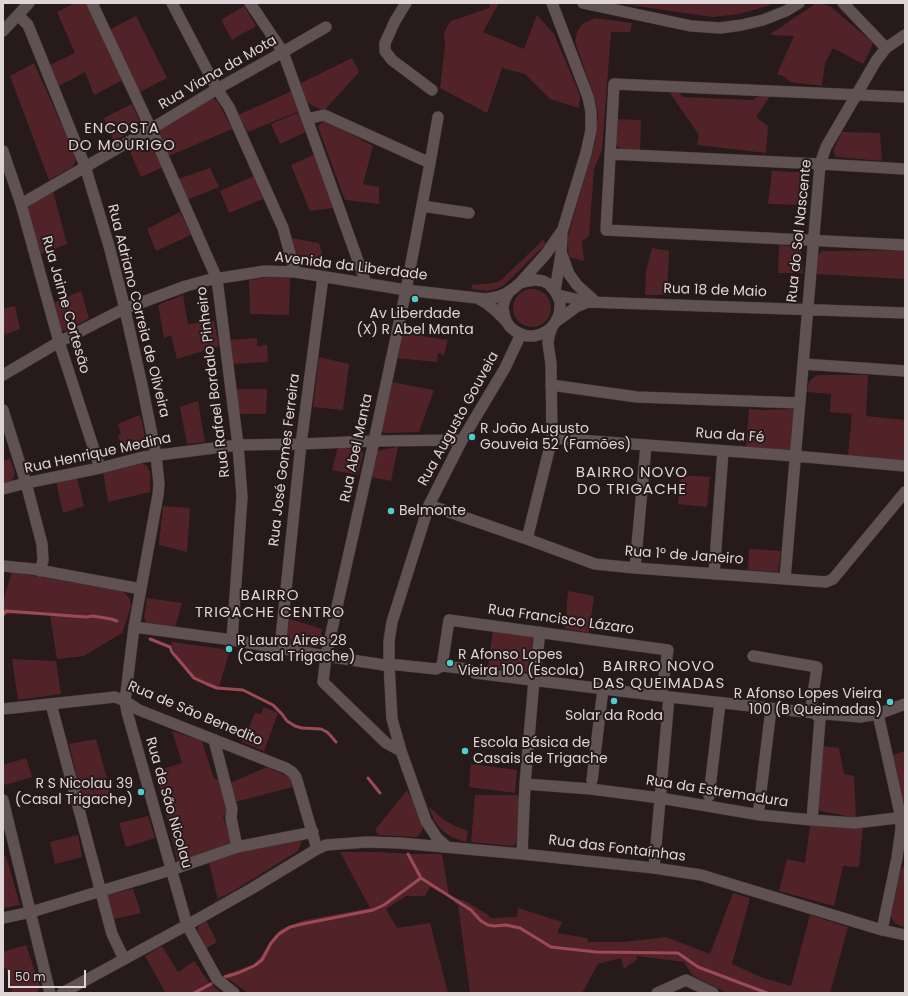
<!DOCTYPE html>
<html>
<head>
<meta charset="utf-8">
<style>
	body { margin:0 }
	#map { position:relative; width:908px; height:996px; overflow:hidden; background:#261a1b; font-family:Poppins,sans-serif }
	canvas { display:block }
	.frame { position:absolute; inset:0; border:4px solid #ded5d6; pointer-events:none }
	.scale { position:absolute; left:8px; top:970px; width:78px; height:18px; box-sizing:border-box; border:2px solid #ded5d6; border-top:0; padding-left:5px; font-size:12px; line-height:14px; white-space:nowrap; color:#ded5d6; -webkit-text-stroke:3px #261a1b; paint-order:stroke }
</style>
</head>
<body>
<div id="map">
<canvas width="908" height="996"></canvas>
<div class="frame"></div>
<div class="scale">50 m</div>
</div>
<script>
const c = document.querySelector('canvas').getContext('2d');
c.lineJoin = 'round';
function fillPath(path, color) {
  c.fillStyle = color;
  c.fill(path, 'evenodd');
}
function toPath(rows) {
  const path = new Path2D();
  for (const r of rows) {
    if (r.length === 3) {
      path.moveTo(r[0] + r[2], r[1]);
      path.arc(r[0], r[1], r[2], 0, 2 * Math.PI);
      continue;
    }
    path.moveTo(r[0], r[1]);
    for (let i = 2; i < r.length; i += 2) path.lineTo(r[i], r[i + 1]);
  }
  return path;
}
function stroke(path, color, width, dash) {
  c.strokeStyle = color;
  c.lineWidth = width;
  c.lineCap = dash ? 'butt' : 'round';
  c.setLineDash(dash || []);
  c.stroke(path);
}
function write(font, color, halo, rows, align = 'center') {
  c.font = font + ' Poppins,sans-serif';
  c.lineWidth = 4;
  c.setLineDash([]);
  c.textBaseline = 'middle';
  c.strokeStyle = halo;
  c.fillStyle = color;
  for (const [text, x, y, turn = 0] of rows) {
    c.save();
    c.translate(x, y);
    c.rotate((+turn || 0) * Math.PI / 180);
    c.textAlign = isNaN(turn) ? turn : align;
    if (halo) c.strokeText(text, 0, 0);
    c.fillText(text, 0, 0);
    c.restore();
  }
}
const green = toPath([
	[75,3,87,3,123,80,94,95,85,72,59,86,50,65,75,53,57,12],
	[491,3,499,3,483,32,524,49,537,15,554,34,580,95,579,108,550,99,525,74,502,68,487,113,440,88,445,46,444,33,447,27,451,21,489,8],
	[616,3,773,3,768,6,739,14,712,17],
	[815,4,822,4,830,6,872,42,872,46,863,64,833,48,825,63,822,86,791,82,783,76,777,74,794,36,769,35],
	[244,6,256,26,232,40,221,20],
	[136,16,167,78,138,93,109,30],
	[595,18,632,23,630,32,611,32,602,150,594,169,589,236,582,241,584,261,569,257,567,239,595,143,598,113,592,90,575,42,577,32,582,24],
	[352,58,359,72,324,111,311,105,306,101,301,83],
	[34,63,76,157,75,162,72,167,49,180,10,76],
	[292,91,299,111,248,132,238,115],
	[670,93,679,93,683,97,752,100,759,96,770,96,756,117,768,126,766,153,697,145,699,135],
	[210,98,214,99,218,102,232,129,169,156,158,137,158,133,164,126],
	[132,104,141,124,114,142,104,118],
	[299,112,306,132,280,144,271,124],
	[616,119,641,120,640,151,621,149,614,143],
	[326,121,373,146,363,184,379,187,379,204,345,200,318,127,321,123],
	[842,132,880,133,882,161,836,157,833,151],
	[146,140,149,143,163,167,141,177,128,147,138,141],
	[315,154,333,208,310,211,291,165],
	[210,168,219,187,187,200,178,179],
	[772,171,798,172,804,175,805,180,805,205,768,204],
	[254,176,263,199,229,213,220,191],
	[53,191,67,244,38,255,26,208,31,202],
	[180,212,191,235,156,251,147,229],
	[291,238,319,243,327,270,301,265,298,263],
	[543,240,546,244,504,285,497,289,486,291,471,289,472,285,493,283,500,281],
	[779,245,795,247,801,250,802,255,803,273,778,273],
	[652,248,669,251,667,295,645,295,646,271],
	[905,250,905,279,815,274,817,257,821,251],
	[270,277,290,278,289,315,250,314,249,280],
	[532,308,19],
	[81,291,89,318,67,331,62,330,59,327,51,304],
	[183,295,188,324,214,321,219,346,177,359,171,335,164,338,158,305],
	[15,306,20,329,3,335,3,309],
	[402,333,448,340,444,355,438,353,437,362,396,358],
	[257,338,257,346,267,345,268,362,232,364,230,340],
	[319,357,349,364,343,410,313,407],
	[818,375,868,375,866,416,905,420,905,461,848,456,852,414,830,412,831,394,807,392,809,382,813,378],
	[391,382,434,390,419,432,383,433,382,429],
	[235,389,267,389,266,414,238,414],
	[198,401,205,442,187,444,180,407],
	[749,409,762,410,792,409,794,411,791,449,788,450,746,447],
	[139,415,142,421,146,444,142,448,125,453,118,436,121,434,118,424],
	[338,447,362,450,363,454,358,475,332,470],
	[398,447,391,481,371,477,376,453,380,450],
	[10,458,15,473,14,477,11,481,3,483,3,461],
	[142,463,147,466,150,472,150,492,108,502,103,471],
	[681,475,710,477,707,507,678,504],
	[77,478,84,506,63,513,56,482],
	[163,506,190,508,187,552,159,545],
	[749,549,781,551,778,572,748,570],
	[12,572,123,591,130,599,131,607,122,633,84,656,57,659,50,615,3,614,3,601],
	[568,591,594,596,589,633,565,629],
	[147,598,182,603,175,627,147,623,144,618],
	[290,619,322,629,319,647,290,644,285,641],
	[493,630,533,636,528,672,488,667],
	[172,642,230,650,219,687,209,684,197,679,186,667,178,657,171,645],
	[12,659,56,661,61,694,18,700],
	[264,707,278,713,264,751,242,742,255,713,261,714],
	[172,731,202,741,214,779,221,780,229,813,223,816,233,846,178,864,156,771,182,763],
	[96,739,113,800,84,807,69,744],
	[823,746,839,748,844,774,854,776,856,818,817,810],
	[905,751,905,801,901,802,890,756],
	[26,758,32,777,5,785,3,779,3,765],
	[471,764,517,770,515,793,469,787],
	[267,767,285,775,292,779,293,787,235,802,230,783],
	[407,790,421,816,423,828,421,833,416,837,379,835,375,830],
	[475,795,520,795,516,843,513,846,471,842],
	[428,806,444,820,455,826,468,831,466,842,451,837,443,831,435,822],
	[148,816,155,838,126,847,119,823],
	[810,825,863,828,859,867,843,866,834,906,779,891,787,859,805,863],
	[301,834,302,841,298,851,230,893,219,898,218,901,208,857],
	[78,835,82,857,55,864,50,842],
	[340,852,379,852,413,854,442,854,448,890,449,897,430,887,425,896,406,896,386,909,397,928,430,923,448,993,248,993,223,975,254,964,262,955,275,935,281,929,305,920,370,908],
	[6,856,20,905,3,908,3,857],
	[905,865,905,927,900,926,895,923,892,919,891,916,901,870],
	[133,889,141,913,114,919,107,895],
	[733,893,750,898,732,964,763,978,791,986,810,915,848,927,830,993,727,993,692,975,684,962,637,956,637,959,624,969,621,958,598,964,582,993,470,993,458,905,454,902,456,898,465,901,487,914,491,918,517,917,518,908,562,922,557,933,587,938,588,942,624,942,666,937,710,954],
	[206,920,217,942,205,949,198,931,198,927],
	[26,945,40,986,37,993,12,993,6,968,3,969,3,952],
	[162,946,178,972,194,961,208,981,221,993,164,993,165,992,145,956]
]);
const stream = toPath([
	[3,615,6,611,86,617,93,616,111,619,117,621],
	[150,639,170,647,172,652,194,678,207,684,217,688,243,690,273,705,282,714,287,721,295,726,302,728,321,729,327,732,330,735,336,742],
	[368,778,380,793],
	[408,854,421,878,471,910,481,921,488,925,494,926,506,925,520,928,551,947,596,952,678,953,698,967,767,993],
	[225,977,238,973,254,966,262,960,271,943,279,934,290,927,302,924,373,910,384,905,421,878],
	[194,993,211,984]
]);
const minor = toPath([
	[92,3,151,129,217,279,238,445,242,497,232,640],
	[172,3,217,89,229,107,283,228,295,272],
	[250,3,283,52,366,283],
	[406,3,395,21,385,43,385,51,392,60,432,90],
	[552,3,588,97,591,112,591,130,586,153,562,232,561,254,555,291],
	[583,3,691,26,720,28,742,25,763,20,786,11,799,3],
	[843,3,886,48],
	[18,15,28,25,85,166,109,246,122,297,142,385,156,455,159,484,158,495,134,627,125,701,127,712,187,925,217,979,234,993],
	[3,31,29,3],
	[905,97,614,84,606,230,905,245],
	[307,119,324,115,430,163],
	[3,151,21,204,59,342,100,468],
	[610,154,820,164,905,169],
	[21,204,151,129,217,89,283,52,326,27],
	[422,206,469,213],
	[562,255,569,274,577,285,596,302],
	[536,280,543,281,549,284,555,291,560,301,560,308,559,315,556,321,552,327,547,331,541,334,534,336,527,336,521,334,515,331,510,327,506,321,504,314,503,306,505,299,509,292,514,288,520,283,528,281,536,280],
	[520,283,546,254,561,232],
	[558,295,588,302,905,313],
	[479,299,486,303,496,311,506,321],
	[557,321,576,307,588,302],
	[803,364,905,371],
	[3,375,59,342,110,316,124,309,186,286,208,280,265,271,295,272,406,290,486,299,497,297,505,294,514,288],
	[551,385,637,397,800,403],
	[3,410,26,483,42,544,43,560,40,571],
	[552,438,795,456,905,466],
	[3,489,26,483,100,468,143,457,238,445,301,444,374,441,462,440],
	[429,505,527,539,595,564,635,568,826,582,833,579,905,492],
	[527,539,552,438,551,364,548,343,549,336,552,327],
	[3,566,33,569,141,589],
	[635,568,646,445],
	[714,574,723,451],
	[785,579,820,164,826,147,876,61,886,48,905,35],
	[134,627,232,640,326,656,384,665,389,664,436,669,442,666,468,669,475,673,661,696,814,713,860,717,878,714,905,704],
	[280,648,301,444,323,277],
	[753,656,817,667,811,708,812,710,820,719,812,820],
	[442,666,449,620,668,650,661,696],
	[51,704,112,934,124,959],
	[3,709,115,697,125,701,139,710,286,768,292,772,296,777,317,849],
	[878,714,901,818,901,829,897,858,882,930],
	[214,740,232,809,231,818,237,847],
	[401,751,386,743,323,682,326,656,374,441,406,290,430,163,438,117],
	[592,780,603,689],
	[525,784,591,789,660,798,760,815,812,820,855,823,905,817],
	[709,796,720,703],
	[3,800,50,993],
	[759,808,771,709],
	[446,846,437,838,426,821,401,751,392,719,389,664,389,641,392,622,429,505,462,440,505,368,521,334],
	[522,854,525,784,534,680,540,632],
	[654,868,669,697],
	[3,918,31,912,171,870,237,847,313,832],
	[62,993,198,919,251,889,317,849,326,845,367,842,400,843,522,854,654,868,701,875,882,930,905,935],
	[657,993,686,980,713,993]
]);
const markers = [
	[415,299,4,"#53cdcb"],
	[472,437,4,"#53cdcb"],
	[391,511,4,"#53cdcb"],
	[229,649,4,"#53cdcb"],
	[450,663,4,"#53cdcb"],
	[614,701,4,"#53cdcb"],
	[890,702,4,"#53cdcb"],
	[465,751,4,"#53cdcb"],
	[141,792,4,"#53cdcb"]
];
const streetNames = [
	["Rua Viana da Mota",218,73,-30],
	["Rua do Sol Nascente",800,231,-84],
	["Avenida da Liberdade",351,267,7],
	["Rua 18 de Maio",715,291,2],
	["Rua Jaime Cortesão",65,305,74],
	["Rua Adriano Correia de Oliveira",138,311,76],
	["Rua Rafael Bordalo Pinheiro",214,382,-97],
	["Rua Augusto Gouveia",459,419,-61],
	["Rua da Fé",730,436,4],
	["Rua Abel Manta",357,448,-78],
	["Rua Henrique Medina",98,454,-12],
	["Rua José Gomes Ferreira",285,460,-83],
	["Rua 1º de Janeiro",684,556,4],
	["Rua Francisco Lázaro",561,620,8],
	["Rua de São Benedito",195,714,23],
	["Rua da Estremadura",717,792,9],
	["Rua de São Nicolau",168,803,74],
	["Rua das Fontaínhas",617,849,7]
];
const poiNames = [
	["Av Liberdade",415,314,"center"],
	["(X) R Abel Manta",415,330,"center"],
	["R João Augusto",480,429],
	["Gouveia 52 (Famões)",480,445],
	["Belmonte",399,511],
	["R Laura Aires 28",237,641],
	["(Casal Trigache)",237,657],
	["R Afonso Lopes",458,655],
	["Vieira 100 (Escola)",458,671],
	["R Afonso Lopes Vieira",882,694,"right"],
	["100 (B Queimadas)",882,710,"right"],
	["Solar da Roda",614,716,"center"],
	["Escola Básica de",473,743],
	["Casais de Trigache",473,759],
	["R S Nicolau 39",133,784,"right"],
	["(Casal Trigache)",133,800,"right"]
];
const neighbourhoodNames = [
	["ENCOSTA",122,129],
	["DO MOURIGO",122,146],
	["BAIRRO NOVO",632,473],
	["DO TRIGACHE",632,490],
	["BAIRRO",270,596],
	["TRIGACHE CENTRO",270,613],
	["BAIRRO NOVO",659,667],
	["DAS QUEIMADAS",659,684]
];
fillPath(green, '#512329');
stroke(stream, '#9c4b56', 3);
stroke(minor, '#403738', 12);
stroke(minor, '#605253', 11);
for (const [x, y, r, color] of markers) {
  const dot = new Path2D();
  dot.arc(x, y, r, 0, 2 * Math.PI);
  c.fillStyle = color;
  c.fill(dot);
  stroke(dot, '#261a1b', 1.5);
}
write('14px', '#ded5d6', '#261a1b', streetNames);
write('14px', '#ded5d6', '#261a1b', poiNames, 'left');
c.letterSpacing = '1px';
write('15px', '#ded5d6', '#261a1b', neighbourhoodNames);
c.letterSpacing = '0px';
</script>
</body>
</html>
